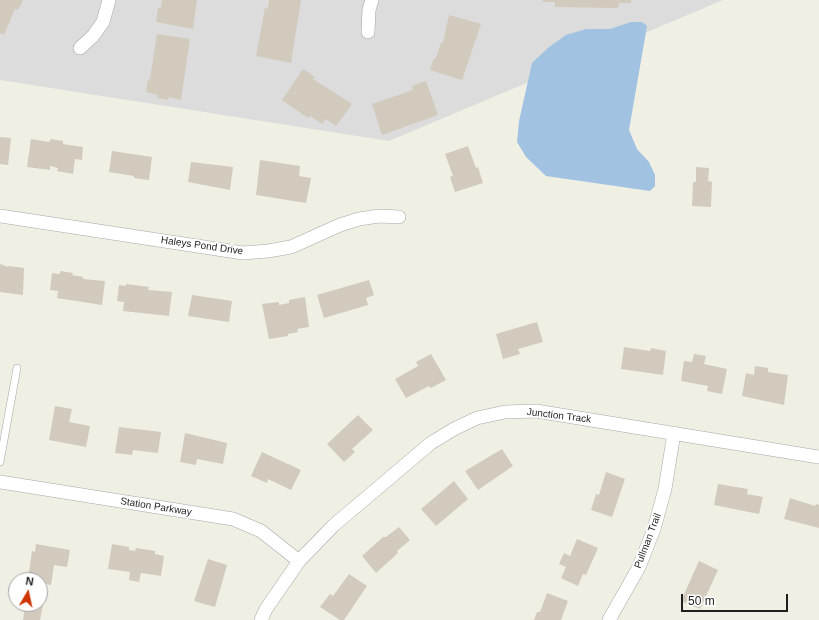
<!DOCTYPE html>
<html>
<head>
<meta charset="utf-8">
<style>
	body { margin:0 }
	#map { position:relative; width:819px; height:620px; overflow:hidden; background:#f0efe4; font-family:Arial,sans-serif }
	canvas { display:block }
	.north { position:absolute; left:8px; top:572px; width:40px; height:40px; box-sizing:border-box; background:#fff; border:1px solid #a5a5a5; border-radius:50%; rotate:9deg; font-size:11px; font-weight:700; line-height:16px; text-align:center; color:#1f1f1f }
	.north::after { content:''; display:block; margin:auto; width:14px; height:18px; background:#cd3400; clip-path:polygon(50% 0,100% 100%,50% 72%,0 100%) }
	.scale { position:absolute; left:681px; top:594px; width:107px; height:18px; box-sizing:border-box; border:2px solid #1f1f1f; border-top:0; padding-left:5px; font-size:12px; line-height:14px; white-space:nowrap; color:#1f1f1f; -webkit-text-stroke:3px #fff; paint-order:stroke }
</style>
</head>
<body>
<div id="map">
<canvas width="819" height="620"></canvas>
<div class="north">N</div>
<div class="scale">50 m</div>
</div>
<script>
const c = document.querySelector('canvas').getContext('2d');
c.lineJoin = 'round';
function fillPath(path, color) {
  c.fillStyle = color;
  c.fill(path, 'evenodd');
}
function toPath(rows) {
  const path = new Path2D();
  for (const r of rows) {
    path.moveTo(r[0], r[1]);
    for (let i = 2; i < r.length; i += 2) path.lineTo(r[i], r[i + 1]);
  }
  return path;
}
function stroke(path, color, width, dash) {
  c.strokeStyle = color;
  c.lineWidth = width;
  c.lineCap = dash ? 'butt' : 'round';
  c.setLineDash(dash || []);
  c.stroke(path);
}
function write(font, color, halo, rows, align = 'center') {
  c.font = font + ' Arial,sans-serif';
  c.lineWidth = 3.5;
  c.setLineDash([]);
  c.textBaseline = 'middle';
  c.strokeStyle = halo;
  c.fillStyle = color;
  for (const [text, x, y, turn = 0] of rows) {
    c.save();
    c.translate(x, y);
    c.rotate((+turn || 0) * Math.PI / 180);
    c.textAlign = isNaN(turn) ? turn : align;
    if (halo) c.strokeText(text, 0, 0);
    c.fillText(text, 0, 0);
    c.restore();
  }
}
const residential = toPath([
	[0,0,723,0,389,141,0,80]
]);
const water = toPath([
	[631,22,642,22,647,26,629,130,637,149,649,162,655,175,655,186,650,191,546,176,526,157,517,142,519,121,532,63,549,47,566,35,586,29,610,29]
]);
const building = toPath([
	[0,0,23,0,18,10,15,9,4,35,0,33],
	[162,0,197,0,193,29,156,22,158,8,161,8],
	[269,0,301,0,291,63,256,56,265,8,268,9],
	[543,0,631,0,631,3,619,3,618,8,555,7,555,2,542,2],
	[449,15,481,24,462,80,430,70,434,58,436,58,441,43,443,43],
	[157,34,190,39,181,100,169,97,168,100,157,98,158,95,146,92,148,79,150,79],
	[303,69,315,77,313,79,352,104,336,126,326,119,322,124,310,116,308,118,282,100],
	[426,81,438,115,382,135,372,104,413,90,412,86],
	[0,137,11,138,8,165,0,164],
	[31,139,49,142,51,139,63,141,63,144,83,147,82,160,75,159,73,174,57,171,58,168,50,166,50,170,27,167],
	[468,146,476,168,478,167,483,183,455,192,450,177,453,176,445,154],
	[112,151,152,157,149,180,134,178,134,176,109,172],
	[260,160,300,166,299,176,311,178,306,203,256,195],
	[191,162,233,167,230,190,188,182],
	[696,167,709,168,708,181,712,182,711,207,692,206,693,182,696,182],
	[0,264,8,267,8,266,24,268,23,295,0,292],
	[60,271,73,273,72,275,83,277,83,279,105,281,102,305,57,298,58,291,50,290,52,273,60,274],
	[369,280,374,295,366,298,368,305,324,318,317,295],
	[126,284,149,287,148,290,172,292,169,316,123,311,124,302,117,301,119,285,126,286],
	[192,295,232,301,229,322,188,316],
	[305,297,309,327,297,329,298,332,288,334,288,336,269,339,262,304,279,302,279,305,289,303,289,300],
	[537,322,543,342,518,349,520,354,503,359,496,334],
	[624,347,650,351,651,348,666,351,663,375,621,369],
	[431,354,446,380,431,388,429,386,406,398,395,379,418,366,416,362],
	[694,354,706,356,704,364,727,369,722,394,707,391,708,386,681,381,684,361,692,362],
	[755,366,768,368,768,372,788,375,784,405,742,396,746,373,754,375],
	[55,406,72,409,69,422,90,426,86,447,49,440],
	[358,415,373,430,352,449,355,452,344,462,327,444],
	[119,427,161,432,158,453,133,450,132,455,115,453],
	[185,433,227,443,223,464,197,459,196,465,180,462],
	[502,449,513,466,478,490,465,471],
	[262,452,301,470,291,490,268,479,267,483,251,476],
	[606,472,625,479,612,517,591,510,596,494,599,495],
	[454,481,468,499,436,526,421,509],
	[718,484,748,489,747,494,763,497,759,514,714,505],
	[790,498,815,506,816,504,819,505,819,528,784,519],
	[399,527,410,540,397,551,398,553,376,573,362,556,383,537,386,537],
	[577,539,598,548,586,575,583,574,578,586,561,578,566,567,559,564,564,553,570,556],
	[36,544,70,550,67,567,54,565,51,585,40,583,40,580,28,580,32,551,35,552],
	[112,544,129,547,129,550,135,551,136,548,155,551,155,554,164,556,161,576,141,573,139,582,129,580,130,572,108,569],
	[208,559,227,565,215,607,194,601],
	[699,561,718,570,700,609,681,601],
	[349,574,367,586,344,620,340,620,320,607,330,594,333,596],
	[547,593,568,601,561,620,534,620,537,612,540,612],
	[26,604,43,605,40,620,23,620]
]);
const service = toPath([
	[0,462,17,368]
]);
const minor = toPath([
	[368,32,369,10,372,0],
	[80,48,93,36,103,22,109,0],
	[0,216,243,253,268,251,291,247,340,225,359,219,379,216,399,217],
	[0,482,233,519,261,531,299,561],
	[261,620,266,609,299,561,334,525,431,443,454,429,477,418,505,412,536,411,819,457],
	[609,620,639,567,654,529,665,489,674,433]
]);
const streetNames = [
	["Haleys Pond Drive",202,246,8],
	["Junction Track",559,416,7],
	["Station Parkway",156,507,9],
	["Pullman Trail",648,541,-69]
];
fillPath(residential, '#dddcdc');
fillPath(water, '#a1c3e1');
fillPath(building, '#d1cabd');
stroke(service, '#a6a6a6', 8);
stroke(minor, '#a6a6a6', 14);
stroke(service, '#fff', 7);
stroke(minor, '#fff', 13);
write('10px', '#1f1f1f', '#fff', streetNames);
</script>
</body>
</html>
